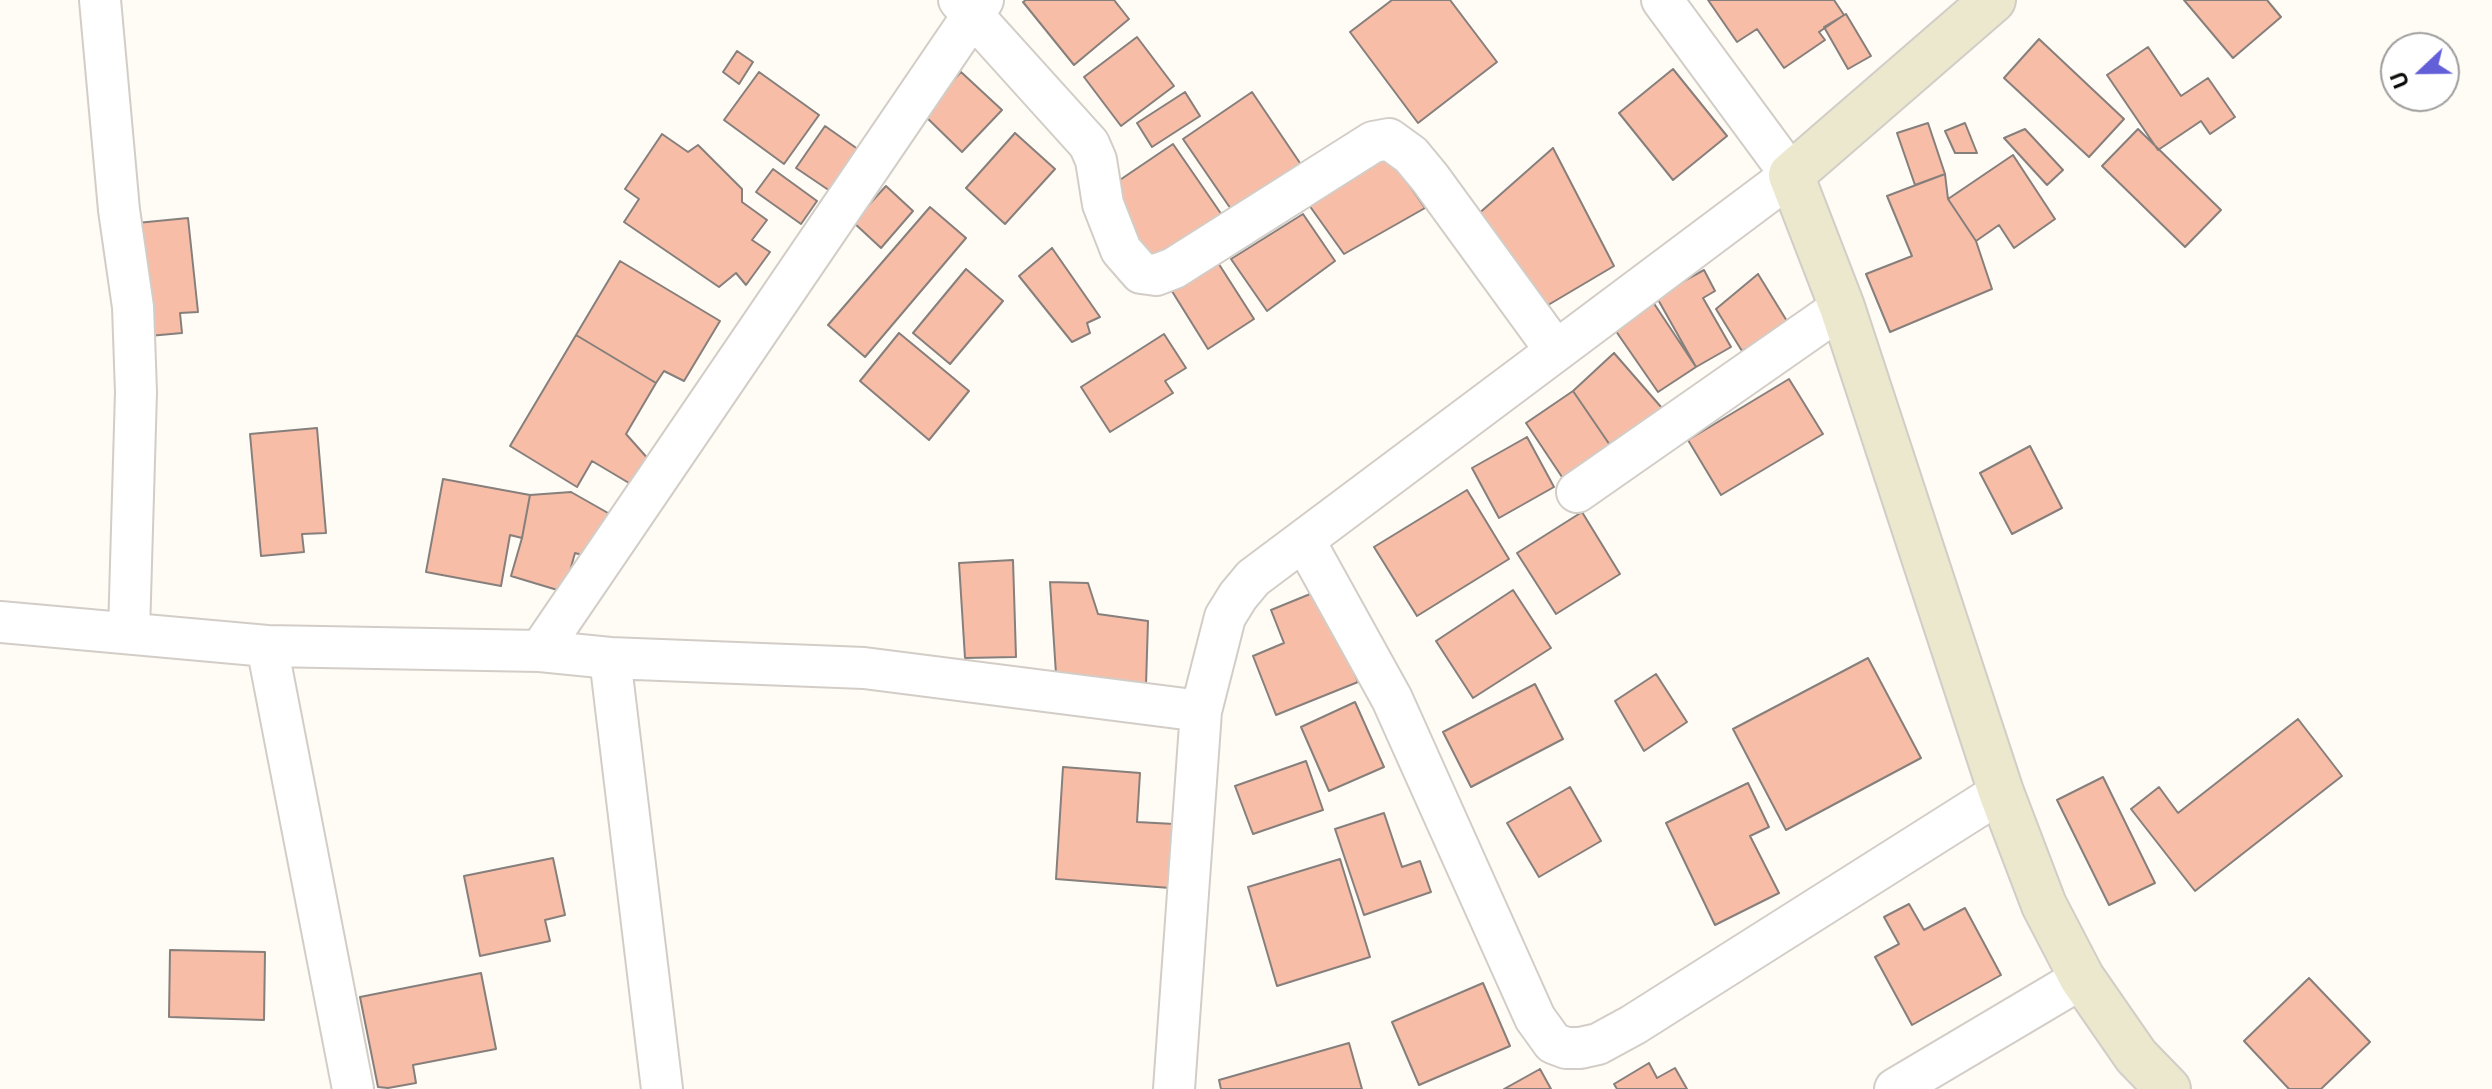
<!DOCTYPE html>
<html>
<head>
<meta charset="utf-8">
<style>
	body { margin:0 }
	#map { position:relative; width:2492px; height:1089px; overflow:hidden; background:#fffbf5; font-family:"Public Sans",sans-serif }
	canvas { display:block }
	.north { position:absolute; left:2380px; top:32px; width:80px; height:80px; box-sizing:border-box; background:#fff; border:2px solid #9f9e9d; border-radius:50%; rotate:248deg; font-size:22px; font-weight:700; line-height:32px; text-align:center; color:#0e0c0a }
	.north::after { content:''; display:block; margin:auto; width:28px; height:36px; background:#625fd8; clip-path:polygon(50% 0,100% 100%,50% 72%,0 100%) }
</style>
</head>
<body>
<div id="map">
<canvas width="2492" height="1089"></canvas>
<div class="north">U</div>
</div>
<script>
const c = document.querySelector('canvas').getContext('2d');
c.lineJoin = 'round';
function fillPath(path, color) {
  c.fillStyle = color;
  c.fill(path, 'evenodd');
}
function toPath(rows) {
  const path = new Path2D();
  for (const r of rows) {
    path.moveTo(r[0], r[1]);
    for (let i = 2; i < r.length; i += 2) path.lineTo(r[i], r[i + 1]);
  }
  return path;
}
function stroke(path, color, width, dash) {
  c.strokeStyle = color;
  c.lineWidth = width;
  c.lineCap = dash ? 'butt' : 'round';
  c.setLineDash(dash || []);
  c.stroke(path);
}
const building = toPath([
	[1026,0,1114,0,1129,19,1074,65,1023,2,1026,0],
	[1392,0,1450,0,1497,62,1418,123,1350,32,1392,0],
	[1708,0,1834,0,1844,15,1819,32,1825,40,1784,68,1757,29,1737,42,1708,0],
	[2184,0,2267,0,2281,17,2233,58,2184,0],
	[1846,14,1871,56,1848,69,1824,27,1846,14],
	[1137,37,1174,86,1121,126,1084,77,1137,37],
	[2039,39,2124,119,2089,157,2004,78,2039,39],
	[2148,47,2181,96,2208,78,2235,117,2210,134,2201,121,2158,150,2107,75,2148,47],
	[737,51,753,62,739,84,723,72,737,51],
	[1673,69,1727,136,1673,180,1619,113,1673,69],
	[759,72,819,115,784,164,724,120,759,72],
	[961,72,1002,110,962,152,922,113,961,72],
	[1185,92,1200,116,1152,147,1137,123,1185,92],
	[1252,92,1304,169,1235,215,1183,139,1252,92],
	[1928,123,1945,174,1915,185,1897,133,1928,123],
	[1965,123,1977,153,1955,153,1945,131,1965,123],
	[825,126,862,152,833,193,796,168,825,126],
	[2025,129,2063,170,2047,185,2004,138,2025,129],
	[2138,129,2221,210,2185,247,2102,166,2138,129],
	[1015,133,1055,169,1005,224,966,188,1015,133],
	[662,134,688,152,698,145,742,189,742,202,767,220,752,240,770,252,746,285,736,273,719,287,624,222,639,199,625,189,662,134],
	[1173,144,1224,218,1156,265,1105,190,1173,144],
	[1382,146,1425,208,1344,254,1304,198,1382,146],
	[1553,148,1614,266,1538,311,1476,216,1553,148],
	[2013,155,2055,219,2014,248,1999,225,1976,241,1948,199,2013,155],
	[773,169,817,201,801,224,756,192,773,169],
	[1945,174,1948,199,1976,241,1992,289,1890,332,1866,274,1912,256,1887,196,1945,174],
	[886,186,913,211,881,248,853,222,886,186],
	[930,207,966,238,865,357,828,325,930,207],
	[1303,214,1335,261,1267,311,1231,259,1303,214],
	[188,218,198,312,180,313,182,333,149,336,137,223,188,218],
	[1052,248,1100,317,1087,323,1090,333,1072,342,1019,276,1052,248],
	[1215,258,1254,319,1208,349,1170,288,1215,258],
	[620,261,720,321,684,381,664,371,656,383,576,335,620,261],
	[966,269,1003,301,950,364,913,333,966,269],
	[1704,270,1715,291,1703,298,1731,347,1696,367,1656,296,1704,270],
	[1758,274,1790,326,1742,351,1716,309,1758,274],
	[1651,299,1696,367,1658,392,1611,324,1651,299],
	[899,333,969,391,929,440,860,381,899,333],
	[1164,334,1186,368,1165,381,1173,393,1110,432,1081,387,1164,334],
	[576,335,656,383,626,434,650,461,634,486,592,461,577,487,510,446,576,335],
	[1614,353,1668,415,1614,451,1573,391,1614,353],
	[1789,379,1823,434,1721,495,1688,440,1789,379],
	[1573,391,1614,451,1566,483,1526,423,1573,391],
	[317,428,326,533,302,534,304,552,261,556,250,434,317,428],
	[1527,437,1554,487,1499,518,1472,468,1527,437],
	[2030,446,2062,508,2012,534,1980,473,2030,446],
	[443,479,530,495,522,538,510,535,501,586,426,572,443,479],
	[1467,490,1509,559,1417,616,1374,547,1467,490],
	[571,492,608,513,596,559,575,553,564,592,511,576,522,538,530,495,571,492],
	[1582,512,1620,574,1556,614,1517,553,1582,512],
	[1013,560,1016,657,965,658,959,563,1013,560],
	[1050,582,1088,583,1098,614,1148,621,1146,685,1056,674,1050,582],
	[1320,590,1358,682,1276,715,1253,656,1284,643,1271,610,1320,590],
	[1513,590,1551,648,1473,698,1436,641,1513,590],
	[1868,658,1921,758,1786,830,1733,729,1868,658],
	[1656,674,1687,722,1644,751,1615,701,1656,674],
	[1535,684,1563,739,1471,787,1443,732,1535,684],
	[1355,702,1384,767,1329,791,1301,727,1355,702],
	[2298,719,2342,776,2195,891,2131,809,2159,787,2178,813,2298,719],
	[1306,761,1323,810,1253,834,1235,786,1306,761],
	[1063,767,1140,773,1137,822,1174,824,1170,888,1056,879,1063,767],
	[2103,777,2155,883,2109,905,2057,800,2103,777],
	[1748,783,1769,827,1750,836,1779,893,1715,925,1666,823,1748,783],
	[1570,787,1601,841,1539,877,1507,823,1570,787],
	[1384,813,1402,867,1420,861,1431,892,1364,915,1335,829,1384,813],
	[553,858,565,915,545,920,550,941,480,956,464,876,553,858],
	[1340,859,1370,957,1277,986,1248,887,1340,859],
	[1909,904,1924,930,1965,908,2001,975,1912,1025,1875,957,1899,944,1884,917,1909,904],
	[170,950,265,952,264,1020,169,1017,170,950],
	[481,973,496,1049,413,1065,416,1083,388,1088,378,1087,360,997,481,973],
	[2309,978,2370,1042,2321,1089,2289,1089,2244,1041,2309,978],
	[1483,983,1510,1046,1419,1085,1392,1022,1483,983],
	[1349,1043,1362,1089,1221,1089,1219,1080,1349,1043],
	[1649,1063,1657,1078,1675,1068,1687,1089,1617,1089,1614,1084,1649,1063],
	[1540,1069,1551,1089,1504,1089,1540,1069]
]);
const street = toPath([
	[100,0,119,210,133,307,136,392,129,632],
	[959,0,1089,144,1096,160,1103,204,1121,250,1141,273,1156,275,1174,268,1373,142,1389,139,1411,155,1430,178,1556,351],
	[1577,492,1842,307],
	[1304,540,1392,699,1535,1018,1553,1043,1566,1048,1580,1048,1598,1044,1633,1025,2001,792],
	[0,622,267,646,540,651,610,658,864,668,1201,711],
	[267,646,353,1089],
	[540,651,983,0],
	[610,658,662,1089],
	[1174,1089,1201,711,1225,617,1238,596,1253,578,1791,175,1662,0],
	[1895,1089,2082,978]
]);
const secondary = toPath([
	[1993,0,1791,175,1842,307,2001,792,2044,905,2082,978,2136,1056,2168,1089]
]);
fillPath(building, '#f7bda7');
stroke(building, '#867f7c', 2);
stroke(street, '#d2cdc7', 44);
stroke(secondary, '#d2cdc7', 48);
stroke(street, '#fff', 40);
stroke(secondary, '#ebe8ce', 44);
</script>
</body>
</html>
